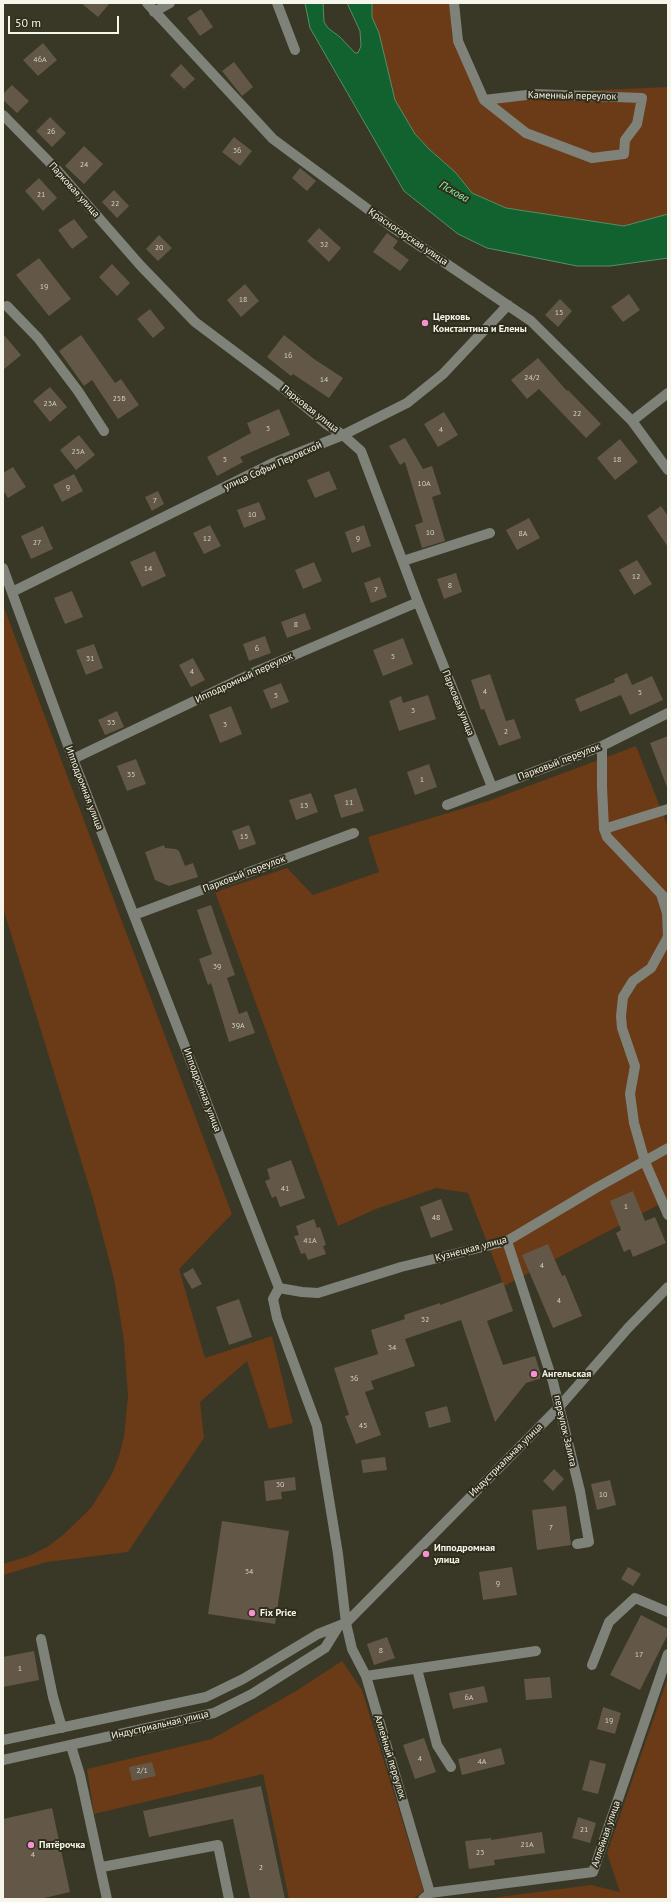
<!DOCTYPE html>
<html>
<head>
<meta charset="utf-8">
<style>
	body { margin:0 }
	#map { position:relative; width:671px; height:1902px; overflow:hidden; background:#393725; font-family:"PT Sans",sans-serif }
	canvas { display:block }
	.frame { position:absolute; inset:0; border:4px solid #f6f5ea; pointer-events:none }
	.scale { position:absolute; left:8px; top:16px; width:111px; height:18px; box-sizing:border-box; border:2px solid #f6f5ea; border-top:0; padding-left:5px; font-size:12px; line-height:14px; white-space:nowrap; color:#f6f5ea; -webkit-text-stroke:3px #2f2d1b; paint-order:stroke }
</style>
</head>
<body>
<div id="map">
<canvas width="671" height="1902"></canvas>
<div class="frame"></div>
<div class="scale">50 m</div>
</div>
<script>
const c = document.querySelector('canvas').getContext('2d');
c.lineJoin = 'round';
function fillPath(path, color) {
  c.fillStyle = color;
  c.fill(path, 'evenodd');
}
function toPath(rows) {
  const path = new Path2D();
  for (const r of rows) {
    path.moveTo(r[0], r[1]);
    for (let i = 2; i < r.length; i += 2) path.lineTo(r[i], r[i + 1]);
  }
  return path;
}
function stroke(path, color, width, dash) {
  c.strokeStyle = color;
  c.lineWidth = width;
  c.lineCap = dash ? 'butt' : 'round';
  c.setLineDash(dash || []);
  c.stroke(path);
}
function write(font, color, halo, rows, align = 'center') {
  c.font = font + ' "PT Sans",sans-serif';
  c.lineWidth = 4;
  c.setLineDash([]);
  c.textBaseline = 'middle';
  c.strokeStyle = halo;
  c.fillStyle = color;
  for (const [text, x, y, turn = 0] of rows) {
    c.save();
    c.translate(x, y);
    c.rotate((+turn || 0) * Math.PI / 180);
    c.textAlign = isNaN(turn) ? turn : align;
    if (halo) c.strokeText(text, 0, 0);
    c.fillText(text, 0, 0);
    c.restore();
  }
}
const green = toPath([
	[372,3,450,3,452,37,478,95,668,87,668,214,624,226,506,208,472,193,455,172,429,149,415,134,395,100,379,33,372,17],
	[3,605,232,1214,179,1269,205,1358,272,1336,293,1423,269,1429,247,1361,200,1402,204,1438,128,1552,47,1562,3,1575,3,1564,29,1556,47,1547,63,1535,91,1508,112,1474,119,1456,124,1437,128,1396,124,1341,114,1279,93,1199,3,908],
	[636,746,668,827,668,1209,664,1202,504,1286,468,1193,436,1188,376,1209,338,1226,215,892,287,868,313,895,379,872,368,837,488,801],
	[342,1661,362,1690,424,1891,413,1899,289,1899,263,1774,94,1814,87,1769,212,1739,296,1691],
	[668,1677,668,1899,484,1899,591,1885,620,1892,607,1853]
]);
const water = toPath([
	[305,3,323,3,324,22,328,28,340,37,355,53,358,53,361,46,360,31,347,3,372,3,372,17,379,33,395,100,415,134,429,149,455,172,472,193,506,208,624,226,668,214,668,258,610,266,577,266,487,248,458,234,404,191,310,28,305,3]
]);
const building = toPath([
	[81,3,110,3,98,17],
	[201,9,213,27,200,36,187,18],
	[43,43,57,60,38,76,23,60],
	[234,62,253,87,242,96,222,71],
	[181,64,195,79,184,89,170,75],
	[12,85,29,101,17,113,3,100,3,94],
	[50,117,66,133,52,147,36,131],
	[234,137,252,151,240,166,222,152],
	[84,146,103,164,84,184,65,166],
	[300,168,316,181,307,191,292,178],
	[39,178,57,198,43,211,25,191],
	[114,190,129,206,117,218,102,202],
	[74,219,88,237,72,249,58,230],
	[319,228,341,248,329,262,307,241],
	[387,233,398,241,393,248,409,260,400,271,373,252],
	[159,235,172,248,158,261,146,249],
	[39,258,71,299,49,316,16,275],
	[112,264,130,283,117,296,99,277],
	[245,284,259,301,241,317,227,300],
	[629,294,640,310,623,322,611,307],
	[560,299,572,311,558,327,545,315],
	[150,309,165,328,153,338,137,319],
	[3,334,21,355,3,370],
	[81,335,115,383,121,379,139,405,118,419,92,380,84,386,59,351],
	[284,335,314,359,343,378,329,398,293,374,291,376,267,357],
	[538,358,567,391,568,390,601,424,586,438,539,389,527,399,511,380],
	[50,387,67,407,50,422,33,401],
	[279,409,290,435,240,457,243,462,217,476,207,457,251,433,247,423],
	[444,412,458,435,438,447,424,424],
	[79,435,95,455,76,470,60,450],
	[405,438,423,469,432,466,441,494,432,497,445,541,422,548,415,525,423,522,405,462,400,465,389,446],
	[620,439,638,462,615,480,597,458],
	[13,467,26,487,8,498,3,490,3,473],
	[329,471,337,489,315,498,307,480],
	[74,474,83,491,62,502,53,485],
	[158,491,164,504,152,511,145,497],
	[259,502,266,519,244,528,237,510],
	[661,506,668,516,668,547,647,516],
	[529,518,540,538,517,550,506,530],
	[210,525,221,546,204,554,193,533],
	[364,525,371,546,352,553,345,532],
	[43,526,53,549,31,559,21,536],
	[155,551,166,576,142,587,130,562],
	[637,560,652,584,634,595,619,570],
	[314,562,322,581,303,589,295,570],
	[456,573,462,592,444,599,437,579],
	[380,577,387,597,371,603,364,583],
	[72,591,83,617,65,624,54,598],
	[305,613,311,629,287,638,281,622],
	[265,636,271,653,249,661,243,644],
	[403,638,413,664,383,676,373,650],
	[94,644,103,668,86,675,76,650],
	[193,658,205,680,191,687,179,665],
	[627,673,632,685,652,676,663,700,630,715,621,695,580,712,575,699,615,682,614,679],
	[490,674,506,721,514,719,521,738,499,746,484,709,481,710,471,680],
	[281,683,289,702,271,709,263,690],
	[428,695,436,719,399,731,389,701,401,696,403,703],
	[231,706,242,734,220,743,209,715],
	[117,711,124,727,105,735,98,720],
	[668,736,668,787,667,787,650,743],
	[136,759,146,784,127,791,117,766],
	[429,764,437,787,415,795,407,772],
	[356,788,364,811,341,818,334,795],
	[311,793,318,812,296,820,289,800],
	[249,825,256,844,239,850,232,831],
	[164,845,165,848,176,849,179,851,185,866,193,863,198,877,169,886,155,880,145,852],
	[211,905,235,975,227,978,239,1014,247,1011,255,1033,229,1042,211,983,208,985,199,959,212,954,197,910],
	[291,1160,305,1198,280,1207,276,1196,272,1198,265,1181,270,1179,267,1169],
	[633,1191,645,1221,655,1217,666,1243,633,1257,630,1249,624,1252,616,1233,621,1230,610,1201],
	[441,1199,453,1230,431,1238,420,1207],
	[314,1219,317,1228,320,1227,326,1245,323,1246,326,1254,308,1260,305,1253,301,1254,294,1236,299,1235,296,1226],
	[548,1244,562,1276,565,1275,582,1316,553,1328,522,1255],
	[193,1268,202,1284,192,1289,183,1274],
	[503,1282,513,1311,487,1321,503,1365,535,1356,542,1378,526,1383,495,1422,461,1320,405,1339,415,1366,371,1381,374,1389,365,1392,381,1435,356,1444,345,1416,349,1415,334,1368,378,1354,371,1330,405,1319,404,1315,440,1303,440,1305],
	[239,1299,252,1337,229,1345,216,1307],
	[447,1406,451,1422,429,1428,425,1412],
	[385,1457,387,1470,363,1473,361,1460],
	[554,1469,564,1479,553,1491,543,1481],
	[295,1477,296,1490,281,1492,282,1499,266,1501,264,1481],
	[610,1480,616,1505,597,1510,591,1484],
	[566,1506,571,1545,537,1550,532,1510],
	[222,1521,289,1531,275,1624,208,1614],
	[512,1567,517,1595,483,1600,479,1572],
	[628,1567,641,1574,633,1586,621,1579],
	[641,1615,668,1629,668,1634,640,1690,610,1675],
	[387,1637,395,1658,374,1665,367,1644],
	[34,1651,39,1680,3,1687,3,1657],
	[550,1677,552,1698,526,1700,524,1679],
	[484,1686,488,1702,453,1709,449,1693],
	[603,1707,621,1713,615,1734,597,1729],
	[424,1738,436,1772,415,1779,403,1745],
	[501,1748,505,1764,462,1775,458,1759],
	[590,1760,606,1764,598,1794,582,1790],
	[152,1762,156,1776,132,1781,129,1767],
	[261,1786,285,1899,250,1899,233,1819,149,1837,143,1811],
	[52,1808,70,1892,40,1899,3,1899,3,1819],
	[578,1817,596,1823,590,1843,572,1838],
	[542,1832,545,1853,494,1860,495,1865,469,1869,465,1841,491,1838,491,1840]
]);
const minor = toPath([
	[147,3,273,139,392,227,531,321,632,421,668,470],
	[277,3,295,50],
	[454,3,458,41,484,100,535,94,642,98,637,124,625,140,624,154,592,158,526,133,484,100],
	[154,12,170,3],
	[3,115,57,170,140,265,195,322,283,388,326,424,343,435,361,451,418,602,492,787],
	[7,306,38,338,78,391,104,431],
	[632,421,668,393],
	[403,561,490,533],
	[3,568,73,759,279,1288,273,1299,277,1318,317,1426,338,1554,346,1623,352,1649,366,1676,430,1893],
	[12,592,273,463,343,435,407,403,443,374,508,305],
	[602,746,602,787,604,829,607,837,665,898],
	[73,759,257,671,418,602],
	[447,805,602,746,668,713],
	[604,829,668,809],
	[661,894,667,913,668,937,651,968,633,981,623,997,621,1016,622,1028,635,1066,630,1094,634,1123,645,1162,668,1215],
	[134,915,354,833],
	[507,1241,553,1382,580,1491,589,1542,577,1544],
	[279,1288,302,1292,318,1293,401,1267,507,1241,596,1188,668,1148],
	[41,1639,53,1697,62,1728],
	[592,1665,609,1622,635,1598,668,1612],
	[417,1669,437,1745,451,1767],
	[366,1676,536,1651],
	[3,1740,206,1697,243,1679,318,1634,346,1623,560,1406,628,1328,668,1287],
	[71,1746,80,1775,107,1899],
	[3,1760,214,1713,252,1694,325,1648,338,1627],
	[102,1867,218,1845,229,1899],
	[423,1899,430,1893,593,1872,668,1654]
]);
const markers = [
	[425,323,4,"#f590d1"],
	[534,1374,4,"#f590d1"],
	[426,1554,4,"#f590d1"],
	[252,1613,4,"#f590d1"],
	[31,1845,4,"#f590d1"]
];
const numberNames = [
	["46А",40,60],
	["26",51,132],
	["36",237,151],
	["24",84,165],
	["21",41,195],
	["22",115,204],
	["32",324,245],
	["20",159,248],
	["19",44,287],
	["18",243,300],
	["15",559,313],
	["16",288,356],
	["24/2",532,378],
	["14",324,380],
	["25Б",119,399],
	["23А",50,404],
	["22",577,414],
	["3",268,429],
	["4",441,430],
	["25А",78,452],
	["5",225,460],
	["18",617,460],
	["10А",424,484],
	["9",68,488],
	["7",155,501],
	["10",252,515],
	["10",430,533],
	["8А",523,534],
	["12",207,539],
	["9",358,539],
	["27",37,543],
	["14",148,569],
	["12",636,577],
	["8",450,586],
	["7",376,590],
	["8",296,625],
	["6",257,649],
	["5",393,657],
	["31",90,659],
	["4",192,672],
	["4",485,692],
	["5",640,693],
	["5",276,696],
	["3",413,711],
	["33",111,723],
	["3",225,725],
	["2",506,732],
	["35",131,775],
	["1",422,780],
	["11",349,803],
	["13",304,806],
	["15",244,837],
	["39",217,967],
	["39А",238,1026],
	["41",285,1189],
	["1",626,1207],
	["48",436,1218],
	["41А",310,1241],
	["4",542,1266],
	["4",559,1301],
	["32",425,1320],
	["34",392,1348],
	["36",354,1379],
	["45",363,1426],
	["30",280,1485],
	["10",603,1495],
	["7",551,1528],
	["34",249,1572],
	["9",498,1584],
	["8",381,1651],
	["17",639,1655],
	["1",20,1669],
	["6А",469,1698],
	["19",609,1721],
	["4",420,1759],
	["4А",482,1762],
	["2/1",142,1771],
	["21",584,1830],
	["21А",527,1845],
	["23",480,1853],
	["4",33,1855],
	["2",261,1868]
];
const streetNames = [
	["Каменный переулок",572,96,1],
	["Парковая улица",74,190,48],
	["Красногорская улица",408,237,34],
	["Парковая улица",310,409,38],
	["улица Софьи Перовской",273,466,-24],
	["Ипподромный переулок",244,678,-25],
	["Парковая улица",458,703,68],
	["Парковый переулок",559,762,-21],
	["Ипподромная улица",84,788,69],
	["Парковый переулок",244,874,-21],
	["Ипподромная улица",202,1090,69],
	["Кузнецкая улица",471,1249,-15],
	["переулок Залита",565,1431,77],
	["Индустриальная улица",506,1460,-45],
	["Индустриальная улица",160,1725,-13],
	["Аллейный переулок",390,1757,73],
	["Аллейная улица",606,1834,-71]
];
const poiNames = [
	["Церковь",433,317],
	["Константина и Елены",433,329],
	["Ангельская",542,1374],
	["Ипподромная",434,1548],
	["улица",434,1560],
	["Fix Price",260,1613],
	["Пятёрочка",39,1845]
];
const waterNames = [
	["Пскова",454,192,29]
];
fillPath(green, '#6b3a16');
fillPath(water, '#11622f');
stroke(water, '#568e67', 1);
fillPath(building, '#635847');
stroke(minor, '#7e8279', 10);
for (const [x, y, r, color] of markers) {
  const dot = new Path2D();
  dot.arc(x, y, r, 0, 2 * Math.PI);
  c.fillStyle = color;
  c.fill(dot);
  stroke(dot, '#2f2d1b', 1.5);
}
write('8px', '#d1cec1', null, numberNames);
write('10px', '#f6f5ea', '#2f2d1b', streetNames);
write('bold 10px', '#f6f5ea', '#2f2d1b', poiNames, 'left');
write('italic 11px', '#8cf0a4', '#2f2d1b', waterNames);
</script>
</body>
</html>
